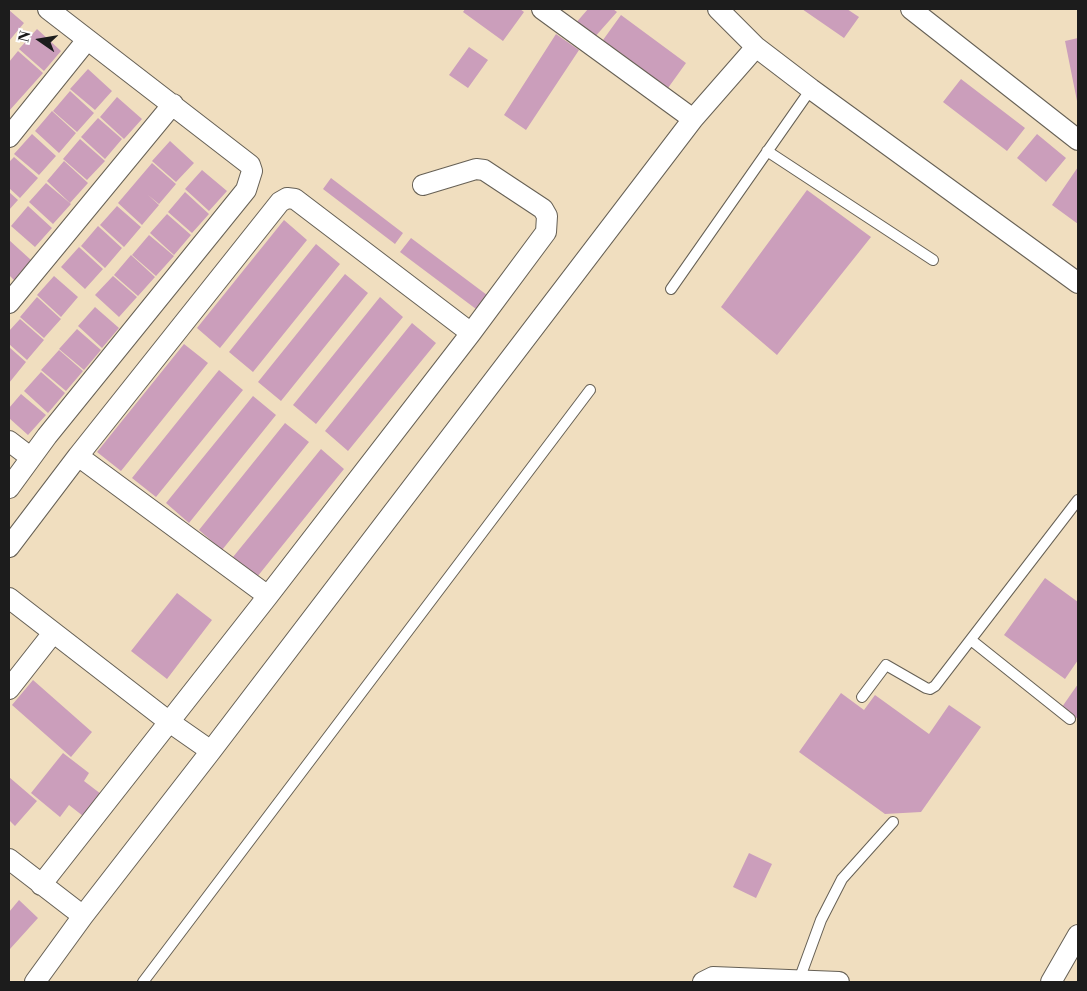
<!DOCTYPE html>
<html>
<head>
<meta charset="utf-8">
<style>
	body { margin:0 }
	#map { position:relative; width:1087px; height:991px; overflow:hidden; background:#f0debf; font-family:"Libre Bodoni",serif }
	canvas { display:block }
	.frame { position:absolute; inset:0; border:10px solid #1c1c1c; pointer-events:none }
	.north { position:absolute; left:15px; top:15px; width:50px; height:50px; -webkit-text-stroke:4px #fff; paint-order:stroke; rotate:283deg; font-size:14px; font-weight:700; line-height:20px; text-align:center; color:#1c1c1c }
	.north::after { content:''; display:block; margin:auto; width:18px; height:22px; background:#1c1c1c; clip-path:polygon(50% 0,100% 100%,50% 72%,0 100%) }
</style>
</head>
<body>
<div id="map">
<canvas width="1087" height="991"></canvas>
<div class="frame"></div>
<div class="north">N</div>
</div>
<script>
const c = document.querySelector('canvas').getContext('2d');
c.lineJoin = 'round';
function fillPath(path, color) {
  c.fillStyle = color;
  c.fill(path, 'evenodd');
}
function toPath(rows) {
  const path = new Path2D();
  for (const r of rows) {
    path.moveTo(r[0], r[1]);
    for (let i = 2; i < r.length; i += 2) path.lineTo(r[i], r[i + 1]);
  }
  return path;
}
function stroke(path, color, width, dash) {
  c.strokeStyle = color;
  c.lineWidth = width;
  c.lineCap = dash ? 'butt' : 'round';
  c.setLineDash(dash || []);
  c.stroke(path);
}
const building = toPath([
	[465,9,520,9,524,12,503,41,463,12],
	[588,9,613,9,617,12,593,39,575,24],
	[802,9,847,9,859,17,844,38],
	[9,10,24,23,9,41],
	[621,15,686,63,668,88,603,40],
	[37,29,61,51,44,71,19,49],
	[556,34,579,50,526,130,504,115],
	[1078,38,1078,101,1077,101,1065,41],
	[469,47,488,60,468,88,449,75],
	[18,51,43,73,9,111,9,62],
	[88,69,112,91,95,110,70,89],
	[961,79,1025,128,1007,151,943,102],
	[70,91,94,113,77,132,53,111],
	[117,97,142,119,124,139,100,117],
	[52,111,76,133,59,153,35,131],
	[98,118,122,139,105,159,81,137],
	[32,134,56,156,39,175,14,154],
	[1037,134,1066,158,1046,182,1017,158],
	[80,139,105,161,87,180,63,159],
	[170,141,194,163,176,182,152,161],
	[14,157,38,178,20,198,9,188,9,162],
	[64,161,88,183,70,203,47,181],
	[152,163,176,184,159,204,148,195,159,205,142,225,118,203],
	[1078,167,1078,224,1052,205],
	[202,170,227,191,209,211,185,189],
	[331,178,403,233,395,244,323,189],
	[46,183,71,204,53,224,29,202],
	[807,190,871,237,777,355,721,307],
	[9,192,18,200,9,210],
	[185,192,209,214,192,233,168,212],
	[28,206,52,228,35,247,11,226],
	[117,206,141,227,124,247,100,225],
	[167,214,191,235,174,255,150,233],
	[284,220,307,240,220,348,197,328],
	[98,226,122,248,105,268,81,246],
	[149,235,174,256,156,276,132,255],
	[411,238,487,295,476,309,400,252],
	[9,240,31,260,14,280,9,275],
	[316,244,340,264,253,372,229,352],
	[79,247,103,269,85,289,61,267],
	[131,255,155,277,138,296,114,275],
	[345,274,368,293,281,401,258,382],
	[54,276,78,297,61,317,37,295],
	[113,276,137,297,119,317,95,295],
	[37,297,61,319,44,338,20,317],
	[380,297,403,317,316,424,293,405],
	[95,307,119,328,102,348,78,326],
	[20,319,44,340,27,360,9,344,9,331],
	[412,323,436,343,348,451,325,431],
	[77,329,101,350,84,370,59,349],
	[184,344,208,363,121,471,97,452],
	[9,347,26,362,9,383],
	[59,350,83,371,66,391,41,370],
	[219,370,243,390,156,497,132,478],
	[41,372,65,393,48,413,24,391],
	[21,394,46,415,28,435,9,418,9,408],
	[253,396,276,415,189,523,166,503],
	[285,423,309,442,222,550,199,530],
	[321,449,344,469,257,577,233,557],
	[1045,578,1078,602,1078,660,1065,679,1004,635],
	[177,593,212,620,167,679,131,651],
	[33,680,92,732,71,757,12,705],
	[1078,684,1078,719,1062,707],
	[841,693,864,710,875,695,929,734,949,705,981,727,921,812,885,814,799,752],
	[63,753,89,773,84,781,101,794,83,816,69,805,60,817,31,793],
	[9,777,37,801,15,826,9,820],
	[749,853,772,864,756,898,733,887],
	[19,900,38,918,10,949,9,912]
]);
const lane = toPath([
	[767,151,933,260],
	[671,289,811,89],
	[971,640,1070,719],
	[862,697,886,665,926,688,930,689,935,686,1078,500],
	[799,980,821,920,842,879,893,822],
	[143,982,590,390]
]);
const street = toPath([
	[542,9,693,119],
	[718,9,756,47,811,89,1078,283],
	[911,9,1078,140],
	[9,137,87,40],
	[9,303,173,104],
	[9,441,30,457],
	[78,456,280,202,287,198,295,199,471,333],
	[9,488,47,436,246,190,252,171,250,165,48,9],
	[9,547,78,456,268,596],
	[9,598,168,721,211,751],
	[9,689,53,633],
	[9,859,83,916],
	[41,885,268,596,471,333,546,232,547,216,543,209,484,170,476,169,423,185],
	[35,982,83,916,211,751,693,119,756,47],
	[703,982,713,977,839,982],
	[1051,982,1078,935]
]);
fillPath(building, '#cb9ebb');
stroke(lane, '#666055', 12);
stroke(street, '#666055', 22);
stroke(lane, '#fff', 10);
stroke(street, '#fff', 20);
</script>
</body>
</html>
